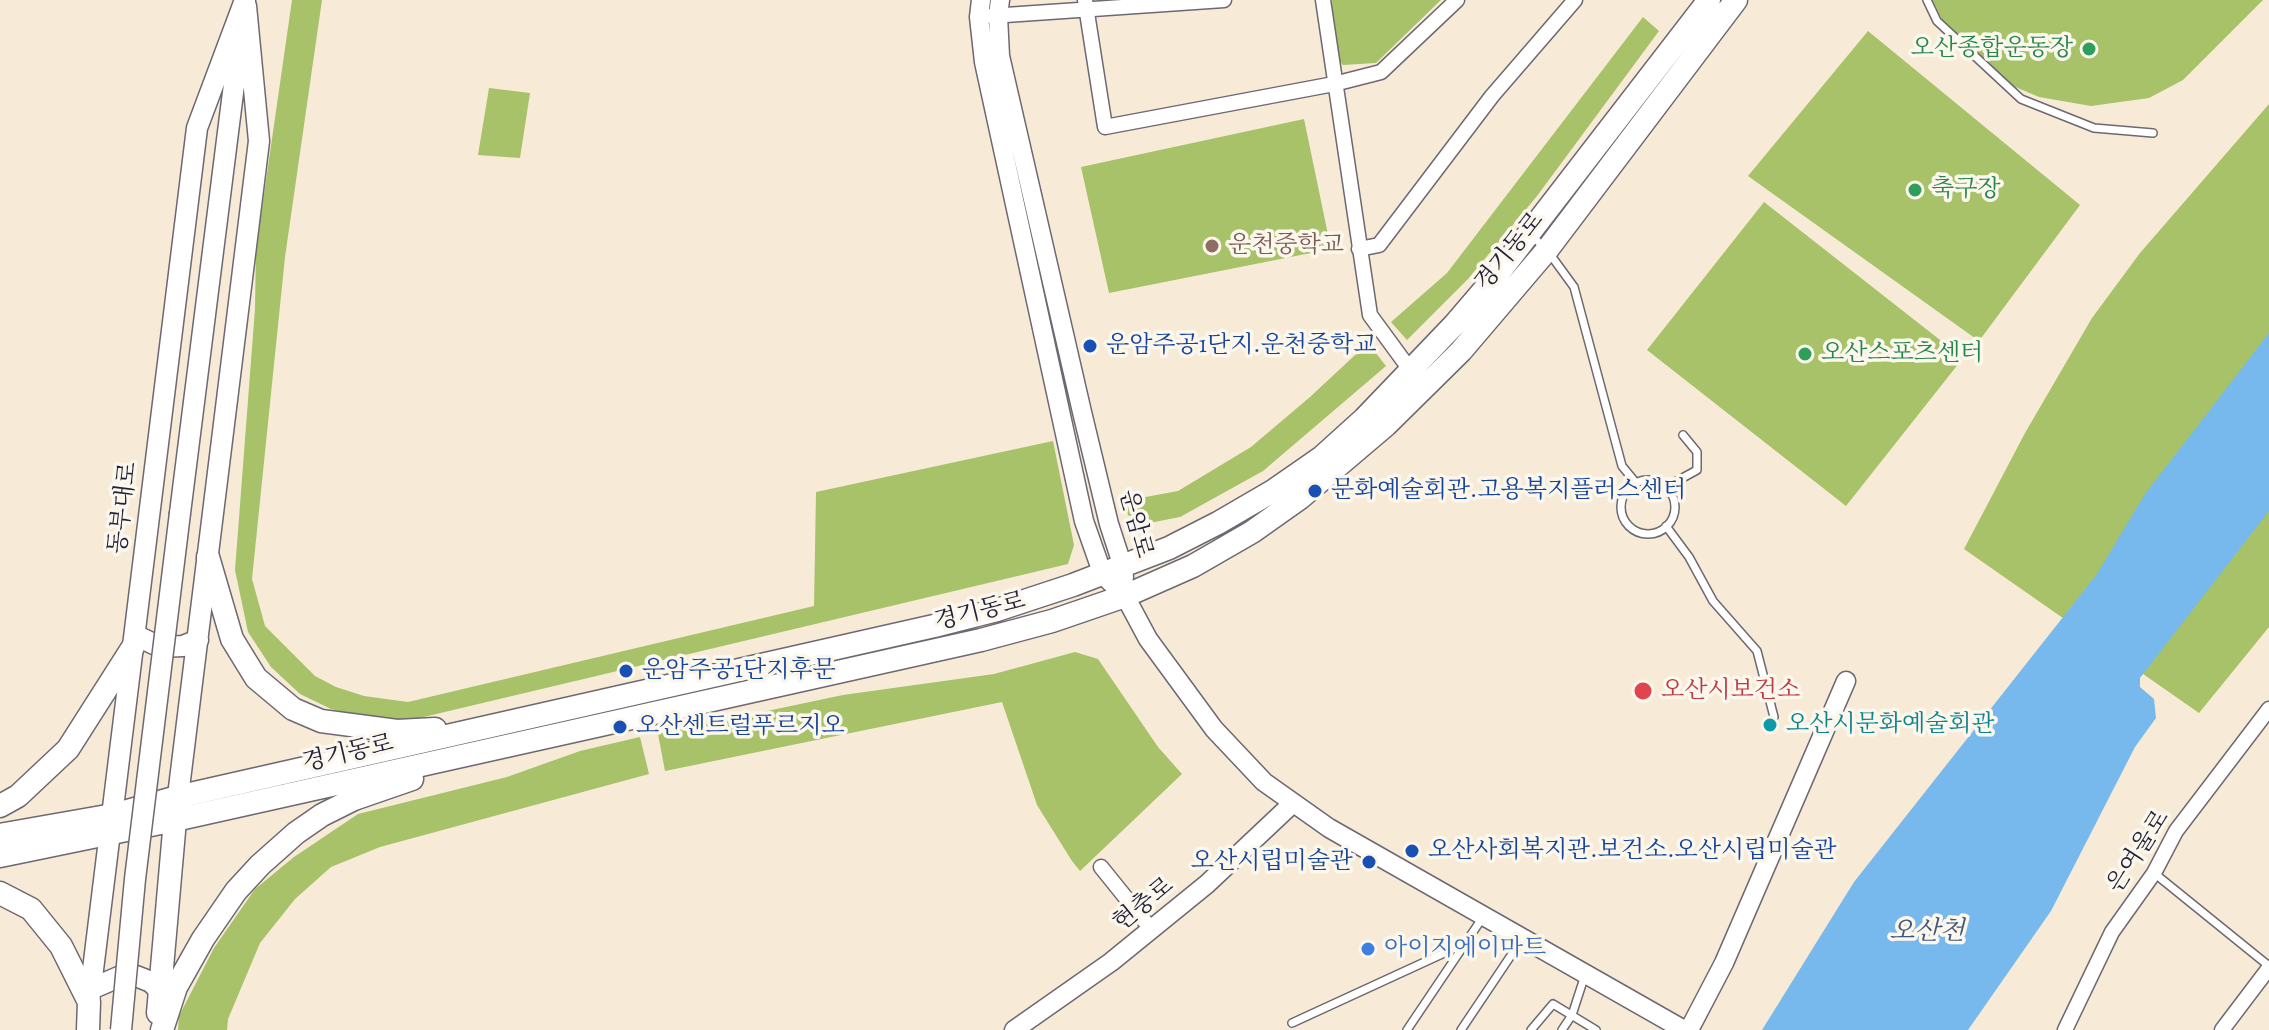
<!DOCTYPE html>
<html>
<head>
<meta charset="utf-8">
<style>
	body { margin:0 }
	canvas { display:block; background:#f7ead6 }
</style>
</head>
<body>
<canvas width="2269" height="1030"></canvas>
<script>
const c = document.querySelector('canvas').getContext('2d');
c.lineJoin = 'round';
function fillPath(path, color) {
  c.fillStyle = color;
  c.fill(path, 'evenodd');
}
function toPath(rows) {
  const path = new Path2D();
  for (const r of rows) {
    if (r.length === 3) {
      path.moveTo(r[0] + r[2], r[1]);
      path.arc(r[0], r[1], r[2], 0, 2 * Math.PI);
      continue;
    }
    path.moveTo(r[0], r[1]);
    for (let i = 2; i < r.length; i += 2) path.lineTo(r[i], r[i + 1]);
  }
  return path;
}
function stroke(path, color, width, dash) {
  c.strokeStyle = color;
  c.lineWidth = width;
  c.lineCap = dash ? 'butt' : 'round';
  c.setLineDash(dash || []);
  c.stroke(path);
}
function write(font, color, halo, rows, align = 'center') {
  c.font = font + ' Alegreya,"Noto Serif KR",serif';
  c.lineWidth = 7;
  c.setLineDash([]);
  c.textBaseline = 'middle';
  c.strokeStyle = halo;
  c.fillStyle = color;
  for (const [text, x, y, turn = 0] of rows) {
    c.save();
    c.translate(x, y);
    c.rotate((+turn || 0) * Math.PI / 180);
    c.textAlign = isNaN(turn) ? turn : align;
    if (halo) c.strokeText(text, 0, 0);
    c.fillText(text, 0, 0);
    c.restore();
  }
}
const green = toPath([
	[292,0,322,0,285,257,252,579,265,626,315,676,336,687,364,696,408,702,814,606,816,492,1053,441,1074,545,1068,564,411,720,363,717,331,709,300,694,271,667,248,632,235,570,255,309,256,250],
	[1332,0,1441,0,1376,63,1343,65,1333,54],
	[1932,0,2263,0,2183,80,2149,98,2091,106,2039,97,1999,80,1967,54,1949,33],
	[1643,17,1659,31,1537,196,1468,279,1407,340,1391,322,1447,273],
	[1868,31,2080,205,1979,341,1748,176],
	[489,88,530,93,520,158,478,155],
	[2269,104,2269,627,2199,713,1964,549,2025,433,2092,318,2140,253],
	[1304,119,1331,249,1109,293,1081,167],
	[1764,202,1963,358,1846,506,1647,350],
	[1368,343,1386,366,1263,471,1180,517,1144,524,1128,515,1124,501,1178,491,1251,447,1310,397],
	[1075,652,1098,659,1158,747,1182,774,1080,871,1072,861,1037,805,1002,702,665,771,658,734,843,695,994,674],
	[640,737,649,774,380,847,331,867,295,899,260,943,228,1019,227,1030,178,1030,179,1016,214,948,255,889,294,857,358,814,507,777,580,751]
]);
const water = toPath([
	[2269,333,2269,511,2140,678,2140,687,2154,699,2156,718,2135,747,2051,911,1968,1030,1762,1030,1854,882,2097,574,2145,494]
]);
const service = toPath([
	[1927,0,1937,21,2021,99,2094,128,2153,133],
	[1531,235,1547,250,1574,287,1622,466,1636,483],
	[1648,507,27],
	[1666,487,1697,470,1697,452,1683,435],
	[1666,526,1689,557,1713,601,1757,651,1774,717],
	[2154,873,2269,966],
	[1292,1023,1466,943],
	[1407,1030,1483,917],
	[1461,1030,1522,939],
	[1531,1030,1553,1004,1596,1030],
	[1562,1030,1572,1015,1585,975]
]);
const minor = toPath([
	[1085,0,1105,127,1334,84,1381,72,1457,0],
	[1323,0,1370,315,1411,371],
	[991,16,1224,0],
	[1359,249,1379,245,1492,96,1575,0],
	[1101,867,1151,929],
	[2065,1030,2112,932,2154,873,2176,831,2269,709],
	[2222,1030,2269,968]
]);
const tertiary = toPath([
	[981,0,979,17,984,62,1084,521,1103,575,1125,596,1148,639,1214,729,1264,782,1329,828,1684,1030],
	[1000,0,998,16,1000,56,1082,412,1109,524,1123,567,1124,578],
	[1014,1030,1111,962,1207,884,1293,803],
	[1689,1030,1724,963,1846,681]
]);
const secondary = toPath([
	[180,513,240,37],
	[135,635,160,647,183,646,198,640],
	[176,812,259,141,246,6],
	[91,989,121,976,136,976,151,982,160,991],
	[89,1002,197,128,245,0]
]);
const primary = toPath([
	[208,557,232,639,256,678,293,709,321,721,397,731,435,729],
	[0,806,18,796,68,749,133,647],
	[0,835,113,815,177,797,934,626,997,610,1073,585,1169,548,1218,523,1273,491,1322,457,1364,419,1455,324,1497,275,1709,0],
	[0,856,175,820,981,640,1052,621,1125,596,1193,566,1252,532,1300,498,1386,425,1461,351,1547,250,1736,0],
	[0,893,31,909,61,946,89,1002,88,1030],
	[158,1013,175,820],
	[162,1030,176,987,203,939,236,891,260,865,296,833,322,815,354,799,412,779]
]);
const secondaryBridge = toPath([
	[121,1030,135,879,180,513]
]);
const markers = [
	[2089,49,8,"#2e9e5b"],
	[1915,190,8,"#2e9e5b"],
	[1212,246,8,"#8d6e63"],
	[1090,346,8,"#1a4fb4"],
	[1805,354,8,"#2e9e5b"],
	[1315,491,8,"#1a4fb4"],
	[626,671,8,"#1a4fb4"],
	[1643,691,10,"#e0444e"],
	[1770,725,8,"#0f9aa8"],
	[620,727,8,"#1a4fb4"],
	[1412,851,8,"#1a4fb4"],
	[1369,862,8,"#1a4fb4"],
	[1368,949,8,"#3f7fe0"]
];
const leisureNames = [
	["오산종합운동장",2073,49,"right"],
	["축구장",1931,190],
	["오산스포츠센터",1821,354]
];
const educationNames = [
	["운천중학교",1228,246]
];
const streetNames = [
	["경기동로",1510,252,-51],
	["동부대로",124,508,-83],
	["운암로",1135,524,75],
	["경기동로",980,612,-14],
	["경기동로",348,754,-13],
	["은여울로",2139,852,-57],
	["현충로",1144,905,-39]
];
const transitNames = [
	["운암주공1단지.운천중학교",1106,346],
	["문화예술회관.고용복지플러스센터",1331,491],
	["운암주공1단지후문",642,671],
	["오산센트럴푸르지오",636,727],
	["오산사회복지관.보건소.오산시립미술관",1428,851],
	["오산시립미술관",1353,862,"right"]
];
const healthNames = [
	["오산시보건소",1661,691]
];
const cultureNames = [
	["오산시문화예술회관",1786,725]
];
const shopNames = [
	["아이지에이마트",1384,949]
];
const waterNames = [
	["오산천",1927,933]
];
fillPath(green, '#a7c268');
fillPath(water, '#78b9ed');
stroke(service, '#6d6871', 10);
stroke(minor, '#6d6871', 17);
stroke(tertiary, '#6d6871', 21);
stroke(secondary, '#6d6871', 23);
stroke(primary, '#6d6871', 25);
stroke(service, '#fff', 7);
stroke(minor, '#fff', 14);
stroke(tertiary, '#fff', 18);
stroke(secondary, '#fff', 20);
stroke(primary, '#fff', 22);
stroke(secondaryBridge, '#6d6871', 23, []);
stroke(secondaryBridge, '#fff', 20);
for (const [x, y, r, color] of markers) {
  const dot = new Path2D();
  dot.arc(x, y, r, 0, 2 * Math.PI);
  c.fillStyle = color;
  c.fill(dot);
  stroke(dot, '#fbf7ec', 3);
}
write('24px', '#27864d', '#fbf7ec', leisureNames, 'left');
write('24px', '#785e54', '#fbf7ec', educationNames, 'left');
write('24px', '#22223b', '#fbf7ec', streetNames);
write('24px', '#164399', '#fbf7ec', transitNames, 'left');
write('24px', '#be3a42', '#fbf7ec', healthNames, 'left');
write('24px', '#0d838f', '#fbf7ec', cultureNames, 'left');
write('24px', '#366cbe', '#fbf7ec', shopNames, 'left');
write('italic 26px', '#405779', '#fbf7ec', waterNames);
</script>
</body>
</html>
